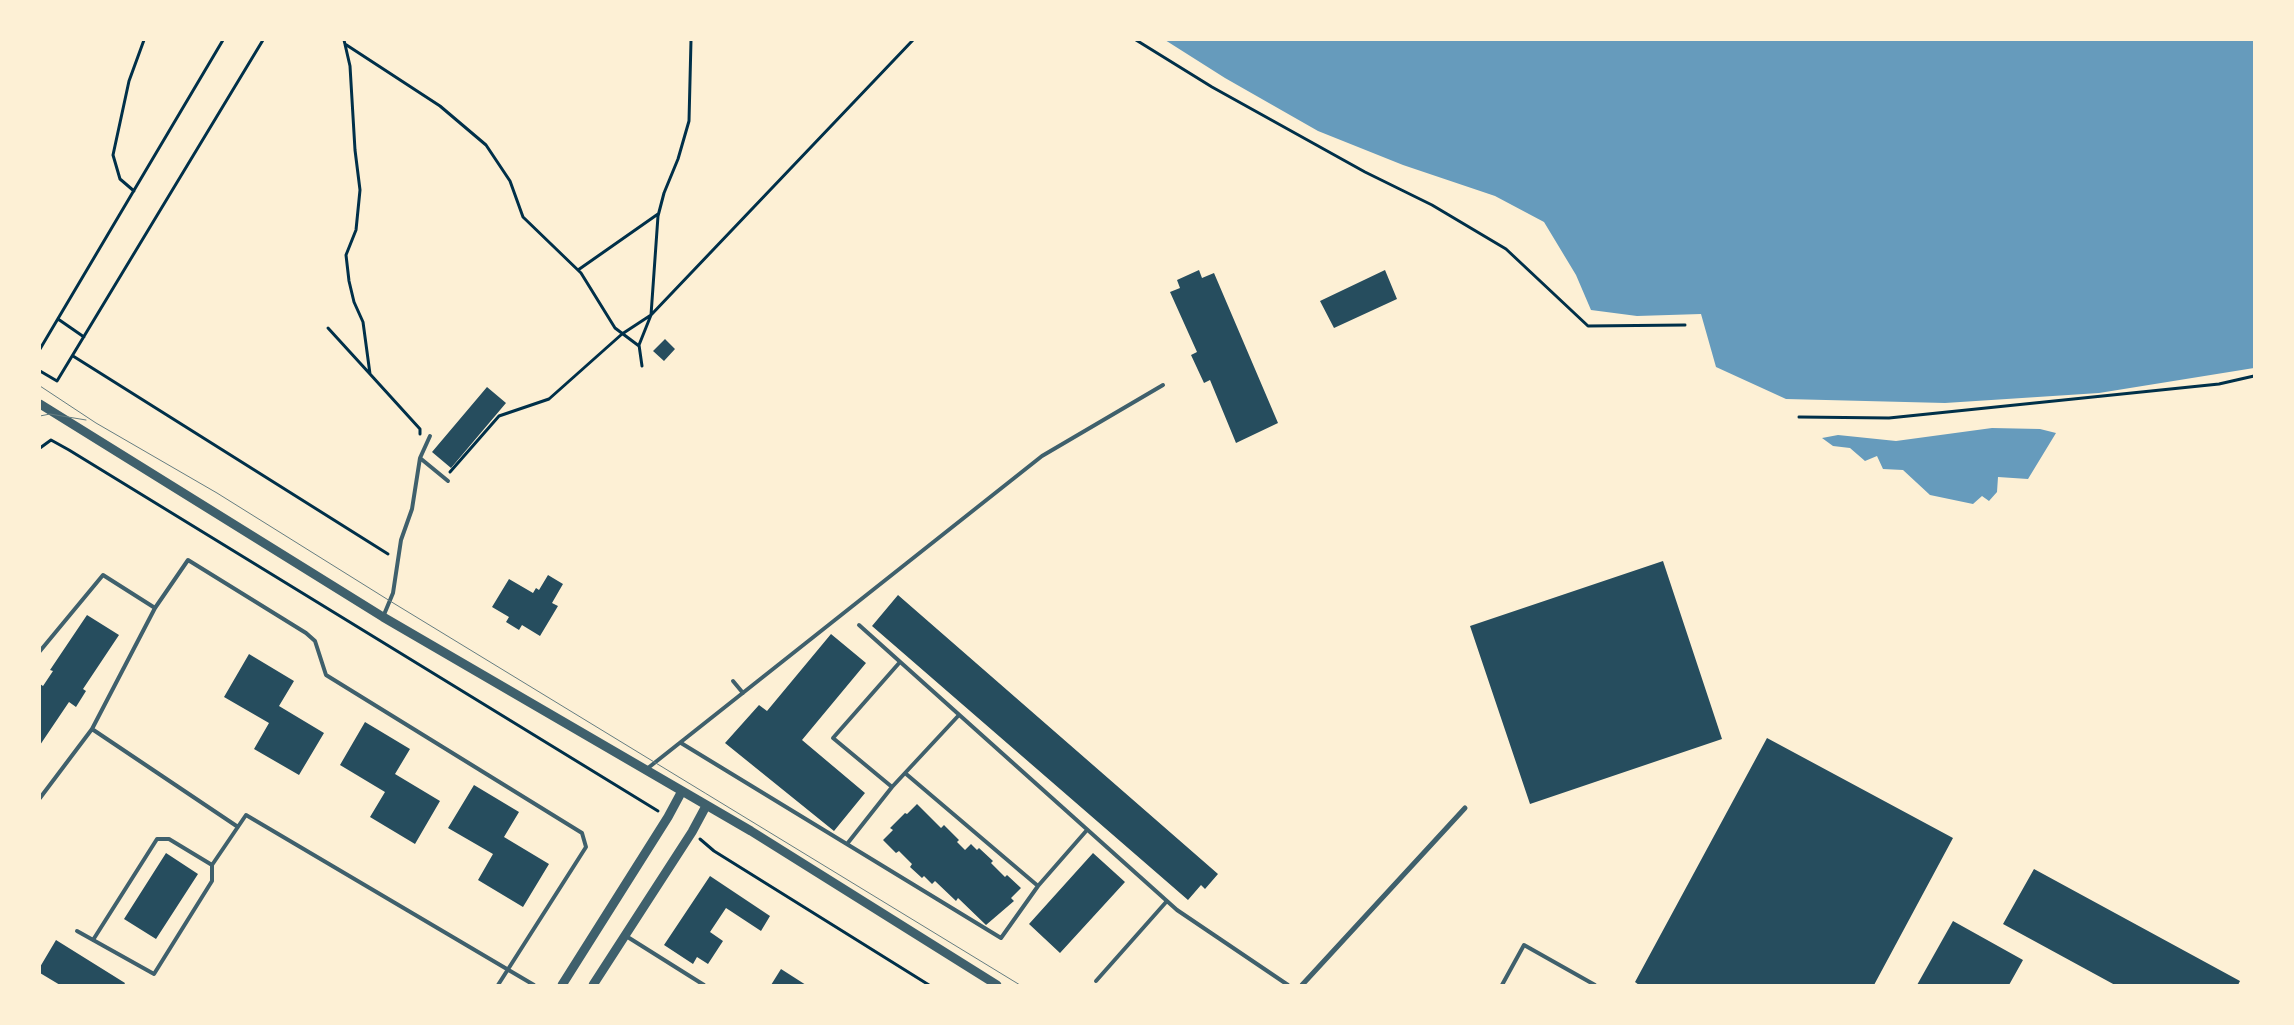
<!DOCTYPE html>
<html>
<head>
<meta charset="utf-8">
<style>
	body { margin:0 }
	#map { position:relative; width:2294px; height:1025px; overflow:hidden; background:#fdf0d5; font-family:"Source Serif 4",serif }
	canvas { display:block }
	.frame { position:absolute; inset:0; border:41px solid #fdf0d5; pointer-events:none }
</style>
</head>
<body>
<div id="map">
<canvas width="2294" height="1025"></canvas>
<div class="frame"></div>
</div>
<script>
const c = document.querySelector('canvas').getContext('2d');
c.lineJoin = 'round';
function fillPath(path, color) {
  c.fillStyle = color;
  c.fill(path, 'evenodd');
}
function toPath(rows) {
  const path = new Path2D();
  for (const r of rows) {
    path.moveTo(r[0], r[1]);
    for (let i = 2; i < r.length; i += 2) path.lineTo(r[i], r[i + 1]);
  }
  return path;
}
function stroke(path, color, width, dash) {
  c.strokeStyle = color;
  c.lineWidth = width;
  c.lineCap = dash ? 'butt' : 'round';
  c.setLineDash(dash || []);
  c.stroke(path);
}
const water = toPath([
	[1165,40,2254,40,2254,368,2099,393,1945,403,1786,399,1716,367,1701,314,1637,316,1591,310,1576,275,1544,222,1495,196,1403,165,1318,131,1225,78],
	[1992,428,2040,429,2056,433,2028,479,1998,477,1997,492,1989,501,1982,496,1973,504,1930,495,1903,470,1883,469,1877,456,1865,461,1850,448,1833,446,1822,438,1838,435,1896,441]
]);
const building = toPath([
	[1199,270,1202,278,1214,273,1278,423,1236,443,1210,380,1204,383,1191,355,1197,352,1170,292,1180,288,1177,280],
	[1385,270,1397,299,1334,328,1320,301],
	[665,339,675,349,664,361,653,351],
	[487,387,506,403,451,468,432,452],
	[1663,561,1722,739,1530,804,1470,626],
	[548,575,563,584,552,603,558,606,540,636,522,625,519,630,506,622,509,617,492,607,509,579,533,593,536,588,539,590],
	[898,595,1218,874,1205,889,1201,885,1188,900,872,626],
	[87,615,119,635,83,689,86,691,76,707,69,702,40,745,40,684,43,686,53,671,50,670],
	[831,634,866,663,802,740,865,793,834,831,725,743,759,705,767,711],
	[249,654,294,681,279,706,324,733,299,775,254,749,269,723,224,697],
	[365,722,410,749,395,774,440,801,415,844,370,817,385,792,340,765],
	[1767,738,1953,838,1874,985,1639,985,1635,982],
	[474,785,519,812,504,837,549,864,523,907,478,880,493,854,448,828],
	[917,804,941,828,944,825,959,840,957,842,965,850,971,844,977,850,979,848,993,861,991,863,1005,877,1007,875,1021,888,1011,898,1014,901,986,925,958,898,956,901,935,881,932,884,924,876,922,878,910,867,912,864,899,851,896,853,883,840,893,830,890,828,905,813,907,814],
	[166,853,198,874,156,939,124,919],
	[1093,853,1125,882,1060,953,1029,924],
	[2034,869,2240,981,2238,985,2115,985,2003,924],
	[710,876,770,916,761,931,726,908,710,932,723,941,708,964,697,957,693,964,664,945],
	[1953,921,2023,960,2009,985,1917,985],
	[56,940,125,983,124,985,60,985,40,973,40,967],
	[781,969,806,985,771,985]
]);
const path = toPath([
	[344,40,350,66,355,150,360,190,356,230,346,255,349,281,354,302,363,322,370,374,420,429,420,434],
	[1136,40,1212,87,1365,172,1432,205,1506,249,1588,326,1685,325],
	[345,44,440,106,486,145,510,181,523,217,581,273,615,328,639,346],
	[134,191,120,179,113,155,129,81,144,40],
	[578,270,658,214],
	[58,319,84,337],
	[328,328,370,374],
	[40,349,223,40],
	[73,356,388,554],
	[642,366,639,345,651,315,913,40],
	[40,371,57,381,263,40],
	[1799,417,1889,418,2219,384,2254,376],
	[40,448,51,440,69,450,658,811],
	[450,472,499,416,549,399,622,334,651,315,658,216,664,193,678,159,689,121,691,40],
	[700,839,714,851,929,985]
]);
const service = toPath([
	[430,436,420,458,448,481],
	[383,617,393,593,401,540,412,509,420,458],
	[859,625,1177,910,1288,985],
	[40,651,103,575,155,608],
	[900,662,833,738,892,787,959,715],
	[733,681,743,693],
	[92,729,155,608,188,560,306,633,315,641,326,675,582,833,586,847,498,985],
	[681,743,1001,938,1038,886],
	[648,768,1042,456,1163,385],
	[905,773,1038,886,1087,830],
	[40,798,92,729,238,827],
	[847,844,892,787],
	[77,931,154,974,212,881,212,865],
	[626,936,704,985],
	[93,940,157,839,169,839,212,865,246,815,534,985],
	[1096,981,1167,901],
	[1502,985,1524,945,1595,985]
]);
const minor = toPath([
	[1302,985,1465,808]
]);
const tertiary = toPath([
	[40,404,383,617,751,831,997,985],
	[562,985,668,817,682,791],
	[593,985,692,832,706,806]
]);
const tram = toPath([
	[40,386,96,423,217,493,390,601,1020,985],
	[40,416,50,414,86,420]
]);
fillPath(water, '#669bbc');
fillPath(building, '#264d5e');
stroke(path, '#003049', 3);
stroke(service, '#3f606c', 4);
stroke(minor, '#3f606c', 5);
stroke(tertiary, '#3f606c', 9);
stroke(tram, '#657d81', 1);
</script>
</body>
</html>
